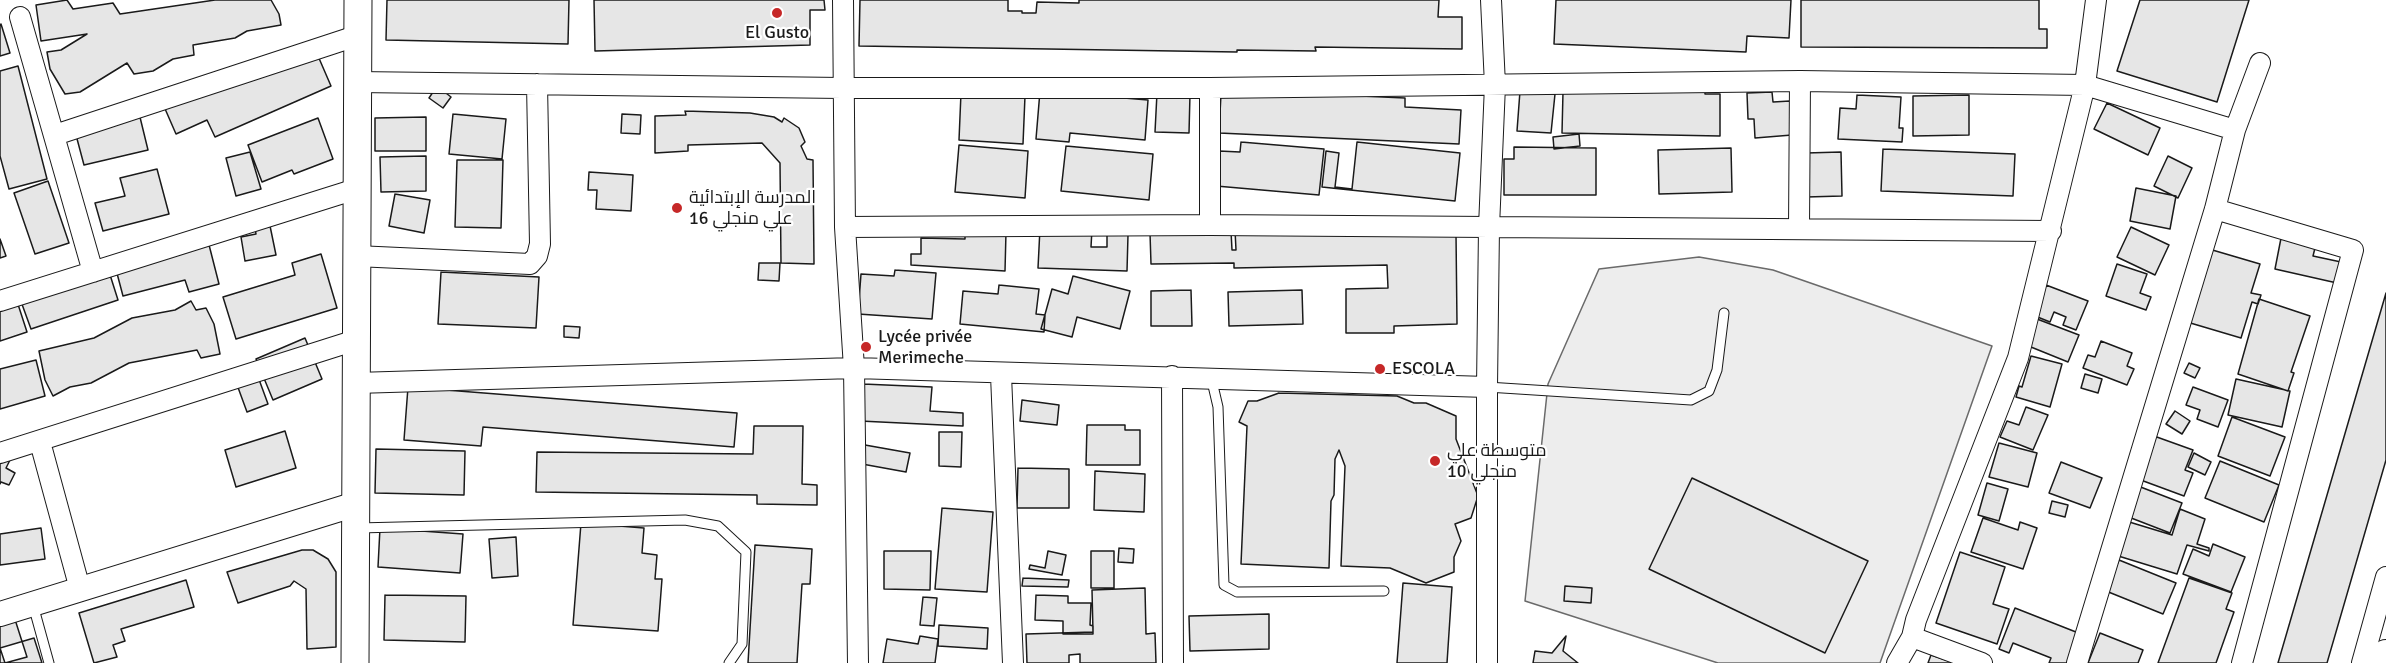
<!DOCTYPE html>
<html>
<head>
<meta charset="utf-8">
<style>
	body { margin:0 }
	canvas { display:block; background:#fff }
</style>
</head>
<body>
<canvas width="2386" height="663"></canvas>
<script>
const c = document.querySelector('canvas').getContext('2d');
c.lineJoin = 'round';
function fillPath(path, color) {
  c.fillStyle = color;
  c.fill(path, 'evenodd');
}
function toPath(rows) {
  const path = new Path2D();
  for (const r of rows) {
    path.moveTo(r[0], r[1]);
    for (let i = 2; i < r.length; i += 2) path.lineTo(r[i], r[i + 1]);
  }
  return path;
}
function stroke(path, color, width, dash) {
  c.strokeStyle = color;
  c.lineWidth = width;
  c.lineCap = dash ? 'butt' : 'round';
  c.setLineDash(dash || []);
  c.stroke(path);
}
function write(font, color, halo, rows, align = 'center') {
  c.font = font + ' Signika,Cairo,sans-serif';
  c.lineWidth = 4.5;
  c.setLineDash([]);
  c.textBaseline = 'middle';
  c.strokeStyle = halo;
  c.fillStyle = color;
  for (const [text, x, y, turn = 0] of rows) {
    c.save();
    c.translate(x, y);
    c.rotate((+turn || 0) * Math.PI / 180);
    c.textAlign = isNaN(turn) ? turn : align;
    if (halo) c.strokeText(text, 0, 0);
    c.fillText(text, 0, 0);
    c.restore();
  }
}
const built = toPath([
	[1699,257,1773,270,1992,346,1880,663,1718,663,1525,601,1548,384,1599,269,1699,257]
]);
const building = toPath([
	[67,0,73,9,113,3,120,14,215,0,271,0,279,14,281,25,247,31,235,38,193,45,194,55,173,59,153,71,134,74,127,63,80,92,65,94,50,69,47,52,61,50,87,34,41,41,36,5,67,0],
	[387,0,569,0,568,44,386,40,387,0],
	[594,0,824,0,825,10,810,10,810,45,595,51,594,0],
	[860,0,1008,0,1008,11,1022,11,1022,13,1036,13,1037,2,1079,3,1079,0,1439,0,1438,17,1462,17,1462,49,1315,47,1316,51,1237,50,1237,52,859,46,860,0],
	[1556,0,1791,0,1789,38,1747,36,1746,52,1554,44,1556,0],
	[1801,0,2039,0,2039,29,2047,29,2047,48,1801,47,1801,0],
	[2140,0,2249,0,2217,102,2117,71,2140,0],
	[1,24,10,53,0,56,0,25,1,24],
	[315,49,331,86,215,137,207,120,176,134,159,95,315,49],
	[18,66,47,179,9,189,0,156,0,71,18,66],
	[437,86,451,97,443,108,429,98,437,86],
	[1626,88,1705,89,1705,94,1720,94,1720,136,1562,133,1563,92,1626,93,1626,88],
	[1040,91,1148,100,1145,140,1070,133,1069,142,1036,139,1040,91],
	[1520,91,1555,94,1551,133,1517,131,1520,91],
	[1272,92,1405,98,1405,107,1461,110,1459,144,1219,133,1221,94,1272,92],
	[1772,92,1773,102,1790,101,1792,135,1755,138,1754,119,1748,119,1747,93,1772,92],
	[961,93,1025,96,1023,144,959,140,961,93],
	[1157,93,1190,94,1189,133,1155,132,1157,93],
	[1857,95,1901,97,1899,128,1903,128,1902,142,1838,139,1840,108,1856,109,1857,95],
	[1969,95,1969,135,1913,136,1913,96,1969,95],
	[2107,103,2160,128,2148,155,2094,129,2107,103],
	[138,109,148,150,84,165,76,135,138,109],
	[685,111,750,113,774,117,782,122,784,118,799,128,805,142,801,146,807,159,813,160,814,264,781,263,780,163,762,143,688,145,688,151,655,153,655,116,686,115,685,111],
	[453,114,506,119,502,159,449,154,453,114],
	[622,114,641,115,640,134,621,133,622,114],
	[426,117,426,151,375,151,375,118,426,117],
	[318,118,333,159,294,174,292,170,262,182,248,145,318,118],
	[1579,134,1580,146,1554,149,1553,137,1579,134],
	[1241,142,1324,149,1319,195,1216,186,1219,151,1240,152,1241,142],
	[1357,142,1460,153,1455,201,1322,187,1326,151,1339,153,1335,187,1352,189,1357,142],
	[959,145,1028,151,1025,198,955,192,959,145],
	[1066,146,1153,154,1149,200,1061,191,1066,146],
	[1514,147,1596,148,1596,195,1504,195,1504,159,1514,159,1514,147],
	[1731,148,1732,192,1659,194,1658,150,1731,148],
	[1883,149,2015,154,2013,196,1881,191,1883,149],
	[250,152,261,189,236,196,226,158,250,152],
	[1841,152,1842,196,1806,197,1806,153,1841,152],
	[426,156,426,191,381,192,380,157,426,156],
	[2168,156,2192,168,2178,198,2154,186,2168,156],
	[457,160,503,160,501,228,455,227,457,160],
	[157,169,169,214,103,231,95,203,125,196,120,178,157,169],
	[589,172,633,175,631,211,596,209,597,190,588,190,589,172],
	[48,181,69,243,35,254,14,193,48,181],
	[2136,188,2176,196,2170,229,2130,221,2136,188],
	[395,194,430,200,424,233,389,226,395,194],
	[269,221,276,255,245,261,241,237,256,234,254,224,269,221],
	[2131,227,2169,245,2155,275,2117,257,2131,227],
	[1040,228,1092,229,1091,247,1107,247,1107,234,1128,235,1127,271,1038,268,1040,228],
	[1235,230,1456,234,1457,324,1394,326,1394,333,1346,333,1346,289,1388,288,1387,265,1234,268,1234,263,1151,264,1150,233,1231,231,1232,250,1236,250,1235,230],
	[965,231,1006,232,1005,271,911,265,911,254,921,254,921,238,965,239,965,231],
	[2282,233,2317,240,2313,256,2341,262,2337,283,2275,269,2282,233],
	[207,237,219,284,189,292,185,280,123,296,114,262,207,237],
	[0,239,6,256,0,258,0,239],
	[2209,249,2260,264,2251,293,2261,295,2258,304,2252,302,2241,338,2187,322,2209,249],
	[321,254,337,308,236,339,223,297,295,275,292,263,321,254],
	[105,259,118,300,31,329,19,296,105,259],
	[759,263,780,263,779,281,758,280,759,263],
	[2117,264,2147,274,2140,293,2151,297,2146,310,2106,296,2117,264],
	[895,270,936,273,932,319,858,314,861,274,894,276,895,270],
	[441,272,539,277,536,328,438,324,441,272],
	[1073,276,1130,291,1120,329,1077,317,1072,337,1041,329,1052,289,1068,294,1073,276],
	[999,285,1039,289,1036,314,1045,315,1044,332,960,324,963,291,998,294,999,285],
	[2046,285,2088,301,2076,330,2063,325,2066,317,2054,312,2050,322,2035,316,2046,285],
	[1191,290,1192,326,1151,326,1151,291,1191,290],
	[1302,290,1303,324,1229,326,1228,292,1302,290],
	[14,292,27,332,0,341,0,297,14,292],
	[2386,293,2386,460,2327,663,2278,663,2386,293],
	[2259,299,2310,316,2291,372,2294,373,2288,391,2238,374,2259,299],
	[191,301,196,310,206,308,214,324,220,354,201,358,197,350,129,363,91,383,70,387,53,396,45,380,39,351,94,338,132,318,175,310,191,301],
	[2037,319,2079,335,2068,362,2026,345,2037,319],
	[564,326,580,327,579,338,564,337,564,326],
	[305,338,322,379,273,400,256,359,305,338],
	[2101,341,2132,353,2127,366,2134,369,2127,385,2083,368,2088,355,2095,357,2101,341],
	[2031,356,2062,364,2050,407,2016,397,2019,386,2022,387,2031,356],
	[36,360,45,396,0,409,0,369,36,360],
	[2189,363,2200,368,2195,378,2184,373,2189,363],
	[257,374,268,404,247,412,236,382,257,374],
	[2085,374,2102,379,2098,393,2081,388,2085,374],
	[2236,379,2290,391,2282,427,2228,415,2236,379],
	[863,384,932,387,930,411,963,413,963,426,860,421,863,384],
	[408,387,737,413,734,447,483,427,481,446,404,440,408,387],
	[2193,387,2228,400,2218,427,2197,419,2200,410,2186,405,2193,387],
	[1279,393,1397,396,1414,403,1426,403,1456,416,1456,439,1478,496,1471,518,1455,524,1461,541,1454,557,1454,572,1426,583,1390,568,1341,566,1345,466,1339,450,1335,459,1334,495,1331,501,1329,568,1241,564,1247,426,1239,422,1248,401,1257,401,1279,393],
	[1022,400,1059,405,1057,425,1020,421,1022,400],
	[2026,407,2048,415,2033,450,2000,437,2007,421,2019,425,2026,407],
	[2175,411,2190,421,2182,434,2166,424,2175,411],
	[2232,417,2285,437,2270,476,2218,456,2232,417],
	[1087,425,1125,425,1125,430,1140,430,1140,465,1086,465,1087,425],
	[754,426,803,426,802,484,817,485,817,505,757,504,757,495,536,492,537,452,753,454,754,426],
	[285,431,296,468,236,487,225,450,285,431],
	[939,432,962,432,961,467,939,466,939,432],
	[2154,436,2193,450,2185,470,2193,473,2184,496,2138,479,2154,436],
	[1999,443,2037,453,2028,487,1989,477,1999,443],
	[865,445,910,453,906,472,862,464,865,445],
	[376,449,465,451,464,495,375,493,376,449],
	[0,450,12,456,6,468,15,473,9,485,1,482,0,484,0,450],
	[2194,453,2211,462,2205,475,2188,467,2194,453],
	[2220,461,2279,485,2264,522,2205,498,2220,461],
	[2061,462,2102,478,2090,508,2049,493,2061,462],
	[1018,468,1069,469,1069,508,1017,508,1018,468],
	[1095,471,1145,474,1144,512,1094,510,1095,471],
	[1692,478,1868,561,1825,653,1649,569,1692,478],
	[1987,483,2008,489,1999,521,1978,515,1987,483],
	[2138,486,2182,503,2170,533,2126,516,2138,486],
	[2052,501,2068,505,2065,517,2049,513,2052,501],
	[942,508,993,512,987,592,935,589,942,508],
	[2180,509,2205,519,2197,544,2209,548,2209,551,2187,545,2177,574,2115,555,2126,521,2172,535,2180,509],
	[1983,518,2018,530,2020,522,2037,528,2023,569,1971,552,1983,518],
	[581,523,644,528,642,553,657,555,655,579,662,579,658,631,573,625,581,523],
	[41,528,45,559,0,565,0,534,41,528],
	[380,528,463,534,460,573,378,567,380,528],
	[516,537,518,576,492,578,489,539,516,537],
	[2213,544,2245,557,2231,592,2183,574,2193,549,2209,556,2213,544],
	[755,545,812,549,810,584,802,584,797,663,748,663,755,545],
	[1119,548,1134,549,1133,563,1118,562,1119,548],
	[302,550,313,550,328,559,336,572,336,647,307,649,306,589,294,581,290,586,238,603,227,572,302,550],
	[884,551,931,551,930,590,884,589,884,551],
	[1048,551,1066,555,1062,575,1029,569,1030,565,1045,568,1048,551],
	[1091,551,1114,551,1114,588,1091,588,1091,551],
	[1960,552,2005,567,1993,604,2009,609,1997,644,1936,623,1960,552],
	[2119,560,2176,583,2163,614,2106,591,2119,560],
	[1023,578,1069,580,1068,587,1022,586,1023,578],
	[2189,578,2232,593,2226,609,2234,612,2216,663,2158,663,2189,578],
	[186,580,194,607,121,629,125,641,113,645,117,657,94,663,79,613,186,580],
	[1403,583,1452,587,1447,663,1397,663,1403,583],
	[1565,586,1592,588,1591,603,1564,601,1565,586],
	[1145,588,1146,634,1155,633,1156,663,1080,663,1080,654,1069,655,1069,663,1027,663,1026,634,1093,632,1092,590,1145,588],
	[385,595,466,596,465,642,384,640,385,595],
	[1036,595,1068,596,1068,603,1091,603,1090,625,1093,626,1093,634,1063,634,1063,621,1035,620,1036,595],
	[923,597,937,598,934,626,920,625,923,597],
	[11,607,27,657,5,663,0,648,0,611,11,607],
	[2015,608,2081,634,2069,663,2049,663,2051,658,2013,643,2009,653,1999,649,2015,608],
	[1269,614,1269,649,1190,651,1189,616,1269,614],
	[939,625,988,628,987,649,938,646,939,625],
	[2100,633,2143,650,2138,663,2088,663,2100,633],
	[920,636,938,639,935,663,883,663,887,639,918,644,920,636],
	[1566,636,1563,651,1578,663,1533,663,1535,651,1552,653,1566,636],
	[34,638,42,663,0,663,0,648,34,638],
	[1931,655,1955,663,1928,663,1931,655]
]);
const service = toPath([
	[1211,377,1218,407,1224,585,1237,592,1384,591],
	[1487,387,1691,400,1709,391,1717,370,1724,313],
	[358,528,685,520,718,526,746,552,742,644,729,663],
	[33,605,49,663]
]);
const minor = toPath([
	[843,0,845,227,854,368,858,663],
	[2096,0,2085,85,2235,130],
	[20,17,93,272],
	[356,82,842,88,1210,88,1800,81,2085,85,2018,358,1916,620,1912,637,1897,663],
	[1210,88,1210,225],
	[55,135,356,36],
	[2215,209,2353,250,2242,663],
	[845,227,1210,225,2051,231],
	[1799,228,1800,81],
	[356,256,530,264,537,256,540,244,537,84],
	[0,301,356,189],
	[1001,375,1013,663],
	[1172,376,1173,663],
	[356,383,854,368,1487,387],
	[40,442,80,589],
	[0,453,356,340],
	[1912,637,1982,663],
	[1487,663,1487,387,1489,227,1495,85,1491,0],
	[2077,663,2215,209,2235,130,2260,63],
	[2362,663,2386,577]
]);
const tertiary = toPath([
	[0,614,356,504]
]);
const secondary = toPath([
	[355,663,358,0]
]);
const primary = toPath([
	[2383,663,2386,655]
]);
const markers = [
	[777,13,6,"#c62828"],
	[677,208,6,"#c62828"],
	[866,347,6,"#c62828"],
	[1380,369,6,"#c62828"],
	[1435,461,6,"#c62828"]
];
const poiNames = [
	["El Gusto",777,33,"center"],
	["المدرسة الإبتدائية",689,198],
	["علي منجلي 16",689,219],
	["Lycée privée",878,337],
	["Merimeche",878,358],
	["ESCOLA",1392,369],
	["متوسطة علي",1447,451],
	["منجلي 10",1447,472]
];
fillPath(built, '#ededed');
stroke(built, '#6a6a6a', 1.5);
fillPath(building, '#e6e6e6');
stroke(building, '#1a1a1a', 1.5);
stroke(service, '#1a1a1a', 11);
stroke(minor, '#1a1a1a', 22);
stroke(tertiary, '#1a1a1a', 26);
stroke(secondary, '#1a1a1a', 29);
stroke(primary, '#1a1a1a', 32);
stroke(service, '#fff', 9);
stroke(minor, '#fff', 20);
stroke(tertiary, '#fff', 24);
stroke(secondary, '#fff', 27);
stroke(primary, '#fff', 30);
for (const [x, y, r, color] of markers) {
  const dot = new Path2D();
  dot.arc(x, y, r, 0, 2 * Math.PI);
  c.fillStyle = color;
  c.fill(dot);
  stroke(dot, '#fff', 2);
}
write('18px', '#1a1a1a', '#fff', poiNames, 'left');
</script>
</body>
</html>
